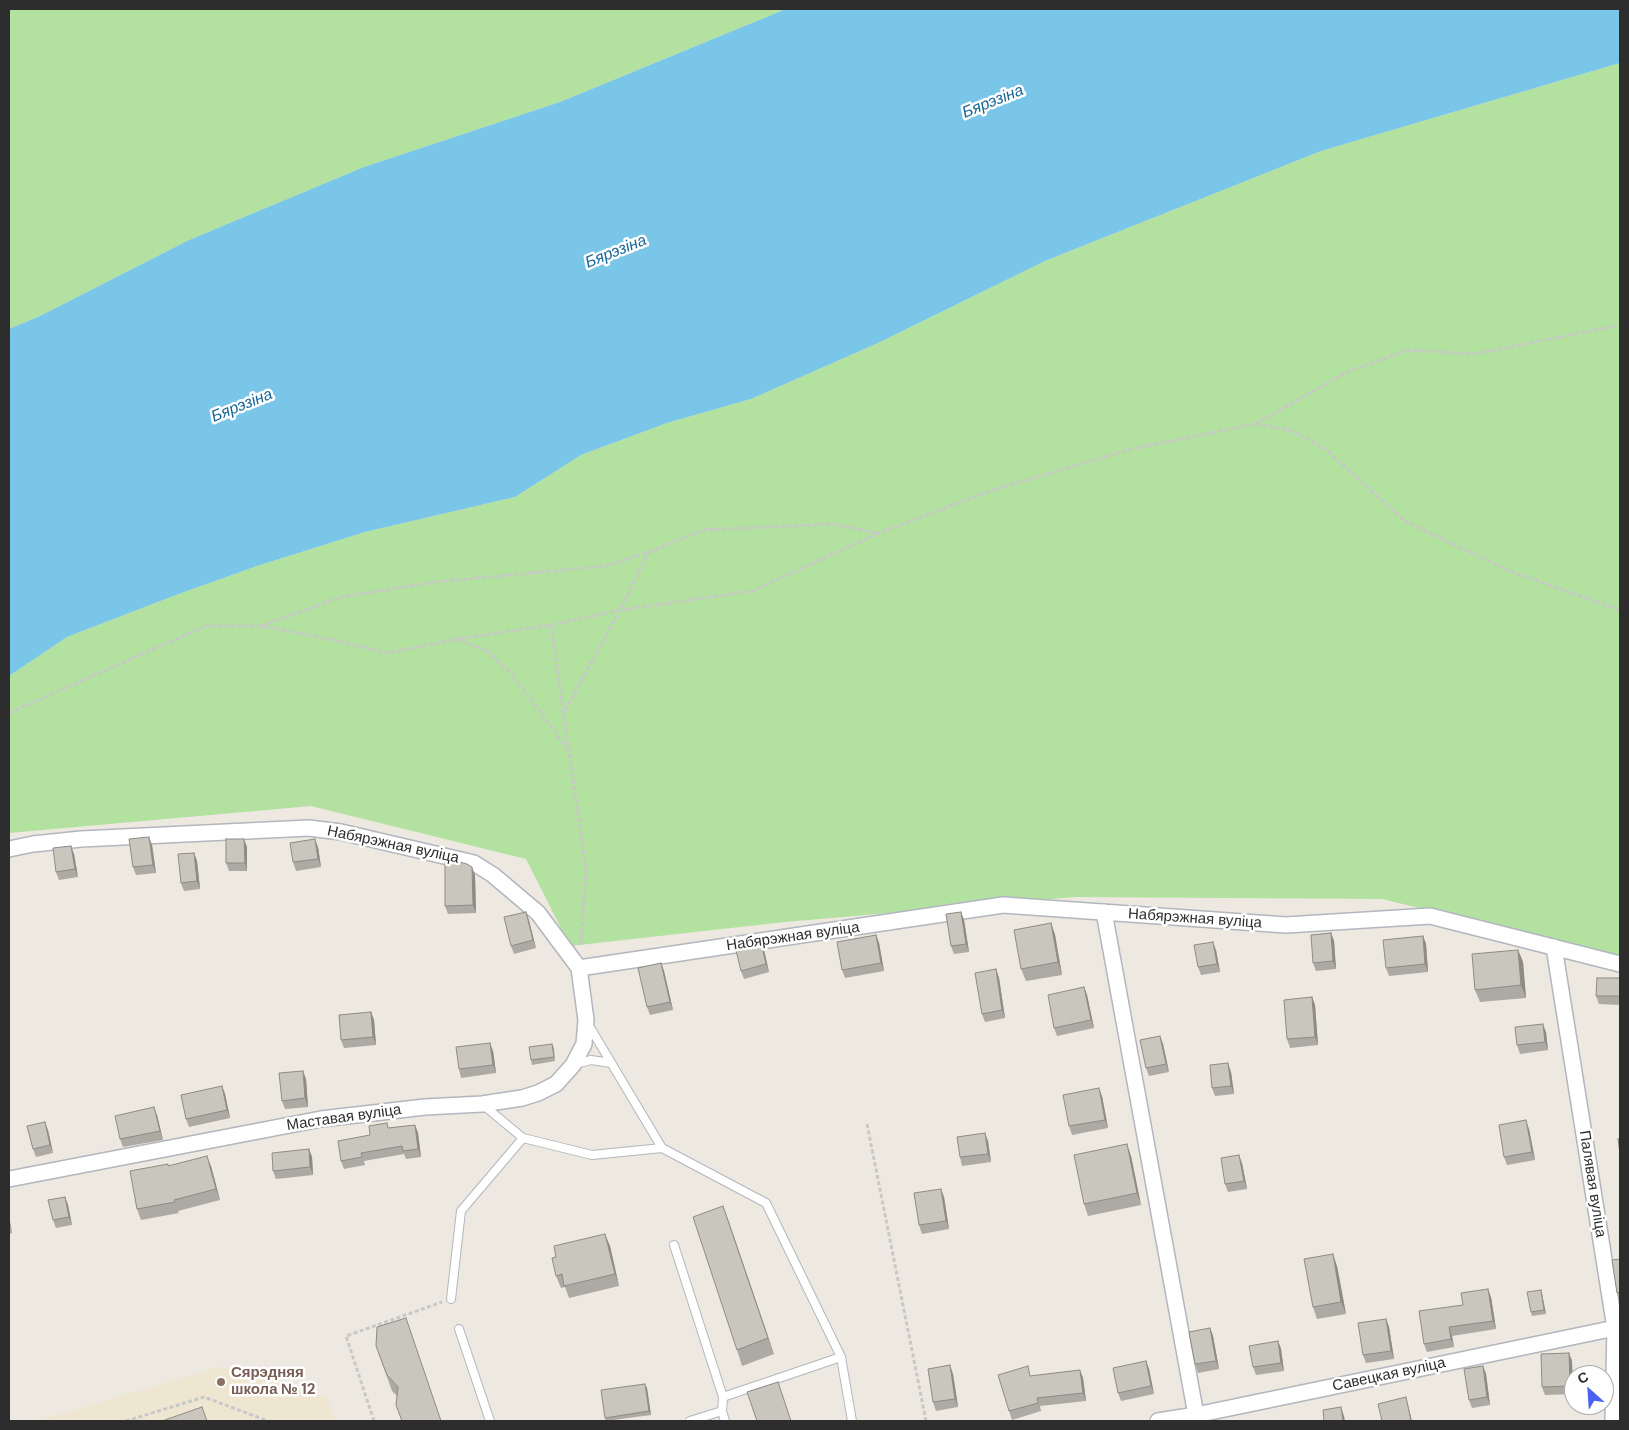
<!DOCTYPE html>
<html>
<head>
<meta charset="utf-8">
<style>
	body { margin:0 }
	#map { position:relative; width:1629px; height:1430px; overflow:hidden; background:#ede8e0; font-family:"DM Sans",sans-serif }
	canvas { display:block }
	.frame { position:absolute; inset:0; border:10px solid #2d2d2d; pointer-events:none }
	.north { position:absolute; left:1564px; top:1365px; width:50px; height:50px; box-sizing:border-box; background:#fff; border:1px solid #ababab; border-radius:50%; rotate:334deg; font-size:14px; font-weight:700; line-height:20px; text-align:center; color:#2d2d2d }
	.north::after { content:''; display:block; margin:auto; width:18px; height:22px; background:#4a61f1; clip-path:polygon(50% 0,100% 100%,50% 72%,0 100%) }
</style>
</head>
<body>
<div id="map">
<canvas width="1629" height="1430"></canvas>
<div class="frame"></div>
<div class="north">С</div>
</div>
<script>
const c = document.querySelector('canvas').getContext('2d');
c.lineJoin = 'round';
function fillPath(path, color) {
  c.fillStyle = color;
  c.fill(path, 'evenodd');
}
function toPath(rows) {
  const path = new Path2D();
  for (const r of rows) {
    path.moveTo(r[0], r[1]);
    for (let i = 2; i < r.length; i += 2) path.lineTo(r[i], r[i + 1]);
  }
  return path;
}
function stroke(path, color, width, dash) {
  c.strokeStyle = color;
  c.lineWidth = width;
  c.lineCap = dash ? 'butt' : 'round';
  c.setLineDash(dash || []);
  c.stroke(path);
}
function write(font, color, halo, rows, align = 'center') {
  c.font = font + ' "DM Sans",sans-serif';
  c.lineWidth = 5;
  c.setLineDash([]);
  c.textBaseline = 'middle';
  c.strokeStyle = halo;
  c.fillStyle = color;
  for (const [text, x, y, turn = 0] of rows) {
    c.save();
    c.translate(x, y);
    c.rotate((+turn || 0) * Math.PI / 180);
    c.textAlign = isNaN(turn) ? turn : align;
    if (halo) c.strokeText(text, 0, 0);
    c.fillText(text, 0, 0);
    c.restore();
  }
}
const education = toPath([
	[219,1367,327,1397,336,1421,37,1421]
]);
const green = toPath([
	[9,9,786,9,560,102,364,167,189,240,40,316,9,329],
	[1620,63,1620,957,1382,899,1075,897,785,922,570,946,526,859,311,806,9,833,9,676,67,637,176,595,257,566,365,532,515,497,581,455,667,423,751,399,878,343,1045,261,1321,151]
]);
const water = toPath([
	[786,9,1620,9,1620,63,1321,151,1045,261,878,343,751,399,667,423,581,455,515,497,365,532,257,566,176,595,67,637,9,676,9,329,40,316,189,240,364,167,560,102]
]);
const path = toPath([
	[1256,424,1290,430,1324,448,1405,521,1507,570,1620,610],
	[649,552,703,530,832,524,878,533],
	[261,626,341,597,435,582,605,566,649,552,620,610,564,713],
	[457,639,487,651,510,672,567,748],
	[9,713,206,626,261,626,334,640,388,653,457,639,551,625],
	[581,945,586,870,551,625,620,610,752,591,879,533,990,491,1132,449,1255,424,1349,371,1408,350,1475,354,1620,325],
	[867,1124,926,1421],
	[126,1421,204,1397,268,1421],
	[374,1421,346,1336,442,1302]
]);
const service = toPath([
	[588,1024,662,1148,766,1203,841,1357,852,1421],
	[575,1064,591,1060,611,1063],
	[482,1104,523,1138],
	[674,1245,723,1397],
	[451,1299,461,1211,523,1138,592,1155,662,1148],
	[459,1329,490,1421],
	[722,1411,725,1421],
	[690,1421,722,1411,723,1397,841,1357]
]);
const minor = toPath([
	[9,849,33,844,81,839,309,828,341,832,474,863,493,875,538,913,579,968,586,1020,584,1044,573,1065,556,1084,538,1093,522,1098,482,1104,425,1107,321,1119,9,1179],
	[1104,912,1196,1415],
	[1554,947,1615,1328,1613,1421],
	[579,968,1003,905,1286,925,1430,916,1620,964],
	[1158,1421,1196,1415,1620,1327]
]);
const wall = toPath([
	[152,845,156,873,136,875,133,867],
	[247,847,247,871,229,871,226,863],
	[318,847,321,867,296,871,293,862],
	[194,853,197,861,200,889,184,891,181,883],
	[74,854,78,877,59,880,56,872],
	[475,875,476,913,448,914,445,906],
	[526,912,536,948,514,954,511,946],
	[961,912,964,920,969,952,954,954,951,946],
	[1051,923,1055,935,1062,975,1026,981,1021,969],
	[1331,933,1334,941,1336,969,1316,971,1313,963],
	[876,935,879,943,884,971,845,978,842,970],
	[1423,936,1426,944,1428,972,1389,976,1386,968],
	[764,950,769,972,744,979,741,971],
	[1216,950,1220,972,1201,975,1198,967],
	[1518,950,1523,962,1526,998,1480,1002,1475,990],
	[661,963,664,971,673,1010,650,1015,647,1007],
	[996,969,999,978,1005,1018,985,1022,982,1014],
	[1620,978,1620,1005,1599,1004,1596,996],
	[1084,987,1087,995,1094,1028,1057,1036,1054,1028],
	[1312,997,1315,1005,1318,1045,1290,1048,1287,1039],
	[371,1012,374,1020,376,1045,344,1048,341,1040],
	[1546,1032,1548,1050,1520,1054,1517,1045],
	[1160,1036,1163,1044,1169,1072,1149,1076,1146,1068],
	[552,1044,554,1048,555,1061,532,1065,531,1060],
	[493,1051,496,1073,461,1078,459,1069],
	[1231,1072,1234,1094,1215,1096,1212,1088],
	[306,1079,308,1107,285,1109,282,1101],
	[222,1086,225,1094,230,1118,189,1127,186,1119],
	[1102,1096,1108,1128,1072,1135,1069,1126],
	[157,1115,163,1140,123,1147,120,1139],
	[415,1125,418,1133,421,1157,406,1159,404,1154,364,1161,365,1165,344,1169,341,1161,370,1135,389,1128],
	[1529,1129,1535,1160,1507,1165,1504,1157],
	[48,1130,53,1153,36,1157,33,1149],
	[988,1141,991,1162,962,1166,960,1157],
	[309,1149,312,1157,313,1175,276,1179,273,1171],
	[1131,1156,1141,1205,1088,1216,1084,1204],
	[1242,1163,1247,1189,1228,1192,1225,1184],
	[168,1166,211,1166,220,1200,178,1211,179,1213,141,1220,137,1209],
	[65,1197,68,1205,72,1225,56,1228,53,1220],
	[944,1197,949,1229,922,1234,919,1225],
	[723,1206,774,1354,742,1366,737,1350],
	[9,1217,12,1233,9,1234],
	[610,1246,619,1286,569,1298,565,1287,561,1288,556,1276],
	[1620,1259,1620,1301,1617,1293],
	[1337,1266,1346,1314,1317,1319,1313,1307],
	[1542,1294,1546,1314,1532,1316,1531,1312],
	[1491,1297,1496,1329,1452,1336,1454,1347,1427,1352,1424,1344,1463,1305],
	[1386,1319,1389,1327,1394,1359,1366,1363,1363,1355],
	[1210,1328,1213,1336,1219,1369,1198,1373,1195,1364],
	[1278,1341,1281,1349,1284,1371,1256,1375,1253,1367],
	[376,1346,441,1421,397,1396,392,1391],
	[1569,1353,1572,1361,1573,1394,1545,1395,1542,1387],
	[1146,1361,1149,1369,1154,1394,1121,1401,1118,1393],
	[1483,1366,1486,1374,1490,1405,1472,1408,1469,1400],
	[1080,1370,1083,1378,1086,1401,1040,1406,1041,1411,1012,1420,1009,1411,1031,1376],
	[953,1374,958,1407,936,1411,933,1402],
	[647,1388,651,1415,606,1421,605,1418]
]);
const shadedWall = toPath([
	[149,837,152,845,156,873,153,865],
	[244,839,247,847,247,871,245,863],
	[315,839,318,847,321,867,318,859],
	[71,846,74,854,78,877,75,869],
	[194,853,197,861,200,889,197,881],
	[472,867,475,875,476,913,473,905],
	[526,912,529,920,536,948,533,940],
	[961,912,964,920,969,952,966,944],
	[1051,923,1055,935,1062,975,1058,962],
	[1331,933,1334,941,1336,969,1333,961],
	[876,935,879,943,884,971,881,963],
	[1423,936,1426,944,1428,972,1425,964],
	[761,942,764,950,769,972,766,964],
	[1213,942,1216,950,1220,972,1217,964],
	[1518,950,1523,962,1526,998,1521,985],
	[661,963,664,971,673,1010,670,1002],
	[996,969,999,978,1005,1018,1002,1010],
	[1084,987,1087,995,1094,1028,1091,1020],
	[1312,997,1315,1005,1318,1045,1315,1037],
	[371,1012,374,1020,376,1045,373,1037],
	[1543,1024,1546,1032,1548,1050,1545,1042],
	[1160,1036,1163,1044,1169,1072,1166,1064],
	[490,1043,493,1051,496,1073,493,1065],
	[1228,1063,1231,1072,1234,1094,1231,1086],
	[303,1071,306,1079,308,1107,305,1098],
	[222,1086,225,1094,230,1118,227,1110],
	[1099,1088,1102,1096,1108,1128,1105,1120],
	[154,1107,157,1115,163,1140,160,1131],
	[1526,1120,1529,1129,1535,1160,1532,1152],
	[45,1122,48,1130,53,1153,50,1145],
	[415,1125,418,1133,421,1157,418,1149],
	[985,1133,988,1141,991,1162,988,1154],
	[1127,1144,1131,1156,1141,1205,1137,1193],
	[309,1149,312,1157,313,1175,310,1167],
	[1239,1155,1242,1163,1247,1189,1244,1181],
	[207,1156,211,1166,220,1200,216,1189],
	[941,1189,944,1197,949,1229,946,1221],
	[65,1197,68,1205,72,1225,69,1217],
	[723,1206,729,1222,774,1354,768,1338],
	[9,1217,12,1233,9,1223],
	[605,1234,610,1246,619,1286,615,1274],
	[1333,1254,1337,1266,1346,1314,1341,1302],
	[1488,1289,1491,1297,1496,1329,1493,1321],
	[1541,1290,1542,1294,1546,1314,1544,1310],
	[1386,1319,1389,1327,1394,1359,1391,1351],
	[1449,1327,1452,1336,1454,1347,1451,1339],
	[1210,1328,1213,1336,1219,1369,1216,1361],
	[1278,1341,1281,1349,1284,1371,1281,1363],
	[1569,1353,1572,1361,1573,1394,1570,1386],
	[1146,1361,1149,1369,1154,1394,1151,1386],
	[950,1365,953,1374,958,1407,955,1399],
	[1483,1366,1486,1374,1490,1405,1487,1397],
	[1080,1370,1083,1378,1086,1401,1083,1393],
	[645,1384,647,1388,651,1415,649,1411],
	[1406,1397,1412,1421,1411,1421],
	[1341,1407,1344,1416,1345,1421,1343,1421]
]);
const building = toPath([
	[149,837,153,865,133,867,129,839,149,837],
	[226,839,244,839,245,863,226,863,226,839],
	[315,839,318,859,293,862,290,843,315,839],
	[71,846,75,869,56,872,53,848,71,846],
	[194,853,197,881,181,883,178,854,194,853],
	[445,861,456,861,467,864,472,867,473,905,445,906,445,861],
	[526,912,533,940,511,946,504,917,526,912],
	[961,912,966,944,951,946,946,914,961,912],
	[1051,923,1058,962,1021,969,1014,930,1051,923],
	[1331,933,1333,961,1313,963,1311,935,1331,933],
	[876,935,881,963,842,970,837,942,876,935],
	[1423,936,1425,964,1386,968,1383,940,1423,936],
	[761,942,766,964,741,971,735,946,761,942],
	[1213,942,1217,964,1198,967,1194,945,1213,942],
	[1518,950,1521,985,1475,990,1472,954,1518,950],
	[661,963,670,1002,647,1007,638,968,661,963],
	[996,969,1002,1010,982,1014,975,973,996,969],
	[1597,978,1620,978,1620,996,1596,996,1597,978],
	[1084,987,1091,1020,1054,1028,1048,995,1084,987],
	[1312,997,1315,1037,1287,1039,1284,1000,1312,997],
	[371,1012,373,1037,341,1040,339,1015,371,1012],
	[1543,1024,1545,1042,1517,1045,1515,1027,1543,1024],
	[1160,1036,1166,1064,1146,1068,1140,1040,1160,1036],
	[490,1043,493,1065,459,1069,456,1047,490,1043],
	[552,1044,554,1057,531,1060,529,1047,552,1044],
	[1228,1063,1231,1086,1212,1088,1210,1065,1228,1063],
	[303,1071,305,1098,282,1101,279,1073,303,1071],
	[222,1086,227,1110,186,1119,181,1095,222,1086],
	[1099,1088,1105,1120,1069,1126,1063,1095,1099,1088],
	[154,1107,160,1131,120,1139,115,1116,154,1107],
	[1526,1120,1532,1152,1504,1157,1499,1125,1526,1120],
	[45,1122,50,1145,33,1149,27,1126,45,1122],
	[387,1123,388,1128,415,1125,418,1149,403,1151,402,1146,361,1153,362,1157,341,1161,338,1141,370,1135,369,1126,387,1123],
	[985,1133,988,1154,960,1157,957,1137,985,1133],
	[1618,1139,1620,1139,1620,1154,1618,1139],
	[1127,1144,1137,1193,1084,1204,1074,1155,1127,1144],
	[309,1149,310,1167,273,1171,272,1153,309,1149],
	[1239,1155,1244,1181,1225,1184,1221,1158,1239,1155],
	[207,1156,216,1189,174,1200,175,1202,137,1209,130,1171,168,1164,168,1166,207,1156],
	[941,1189,946,1221,919,1225,914,1193,941,1189],
	[65,1197,69,1217,53,1220,48,1200,65,1197],
	[723,1206,768,1338,737,1350,693,1217,723,1206],
	[605,1234,615,1274,564,1286,562,1274,556,1276,552,1258,556,1257,554,1246,605,1234],
	[1333,1254,1341,1302,1313,1307,1304,1259,1333,1254],
	[1620,1259,1620,1292,1617,1293,1612,1260,1620,1259],
	[1488,1289,1493,1321,1449,1327,1451,1339,1424,1344,1419,1311,1463,1305,1461,1293,1488,1289],
	[1541,1290,1544,1310,1531,1312,1527,1292,1541,1290],
	[406,1318,441,1421,402,1421,396,1405,398,1387,387,1375,376,1346,377,1327,406,1318],
	[1386,1319,1391,1351,1363,1355,1358,1323,1386,1319],
	[1210,1328,1216,1361,1195,1364,1189,1332,1210,1328],
	[1278,1341,1281,1363,1253,1367,1249,1346,1278,1341],
	[1569,1353,1570,1386,1542,1387,1541,1354,1569,1353],
	[1146,1361,1151,1386,1118,1393,1113,1368,1146,1361],
	[950,1365,955,1399,933,1402,928,1369,950,1365],
	[1028,1366,1030,1376,1080,1370,1083,1393,1037,1398,1038,1403,1009,1411,998,1375,1028,1366],
	[1483,1366,1487,1397,1469,1400,1464,1369,1483,1366],
	[778,1382,791,1421,757,1421,747,1392,778,1382],
	[645,1384,649,1411,605,1418,601,1390,645,1384],
	[1406,1397,1411,1421,1382,1421,1378,1404,1406,1397],
	[202,1407,207,1421,162,1421,202,1407],
	[1341,1407,1343,1421,1324,1421,1323,1410,1341,1407]
]);
const markers = [
	[221,1382,5,"#8d6e63"]
];
const streetNames = [
	["Набярэжная вуліца",393,845,12],
	["Набярэжная вуліца",1195,919,4],
	["Набярэжная вуліца",793,937,-8],
	["Маставая вуліца",344,1118,-8],
	["Палявая вуліца",1592,1184,81],
	["Савецкая вуліца",1389,1375,-12]
];
const educationNames = [
	["Сярэдняя",231,1373],
	["школа № 12",231,1390]
];
const waterNames = [
	["Бярэзіна",993,102,-22],
	["Бярэзіна",616,252,-22],
	["Бярэзіна",242,406,-22]
];
fillPath(education, '#eee6d1');
fillPath(green, '#b3e1a0');
fillPath(water, '#7ac6e9');
stroke(service, '#b3b6bf', 10);
stroke(minor, '#b3b6bf', 18);
stroke(path, '#c8c8c8', 3, [4, 2.5]);
stroke(service, '#fff', 8);
stroke(minor, '#fff', 15);
fillPath(wall, '#adaaa3');
fillPath(shadedWall, '#8d8b85');
fillPath(building, '#c9c6be');
stroke(building, '#8d8b85', 1);
for (const [x, y, r, color] of markers) {
  const dot = new Path2D();
  dot.arc(x, y, r, 0, 2 * Math.PI);
  c.fillStyle = color;
  c.fill(dot);
  stroke(dot, '#fff', 2);
}
write('15px', '#2d2d2d', '#fff', streetNames);
write('bold 15px', '#785e54', '#fff', educationNames, 'left');
write('italic 16px', '#156599', '#fff', waterNames);
</script>
</body>
</html>
